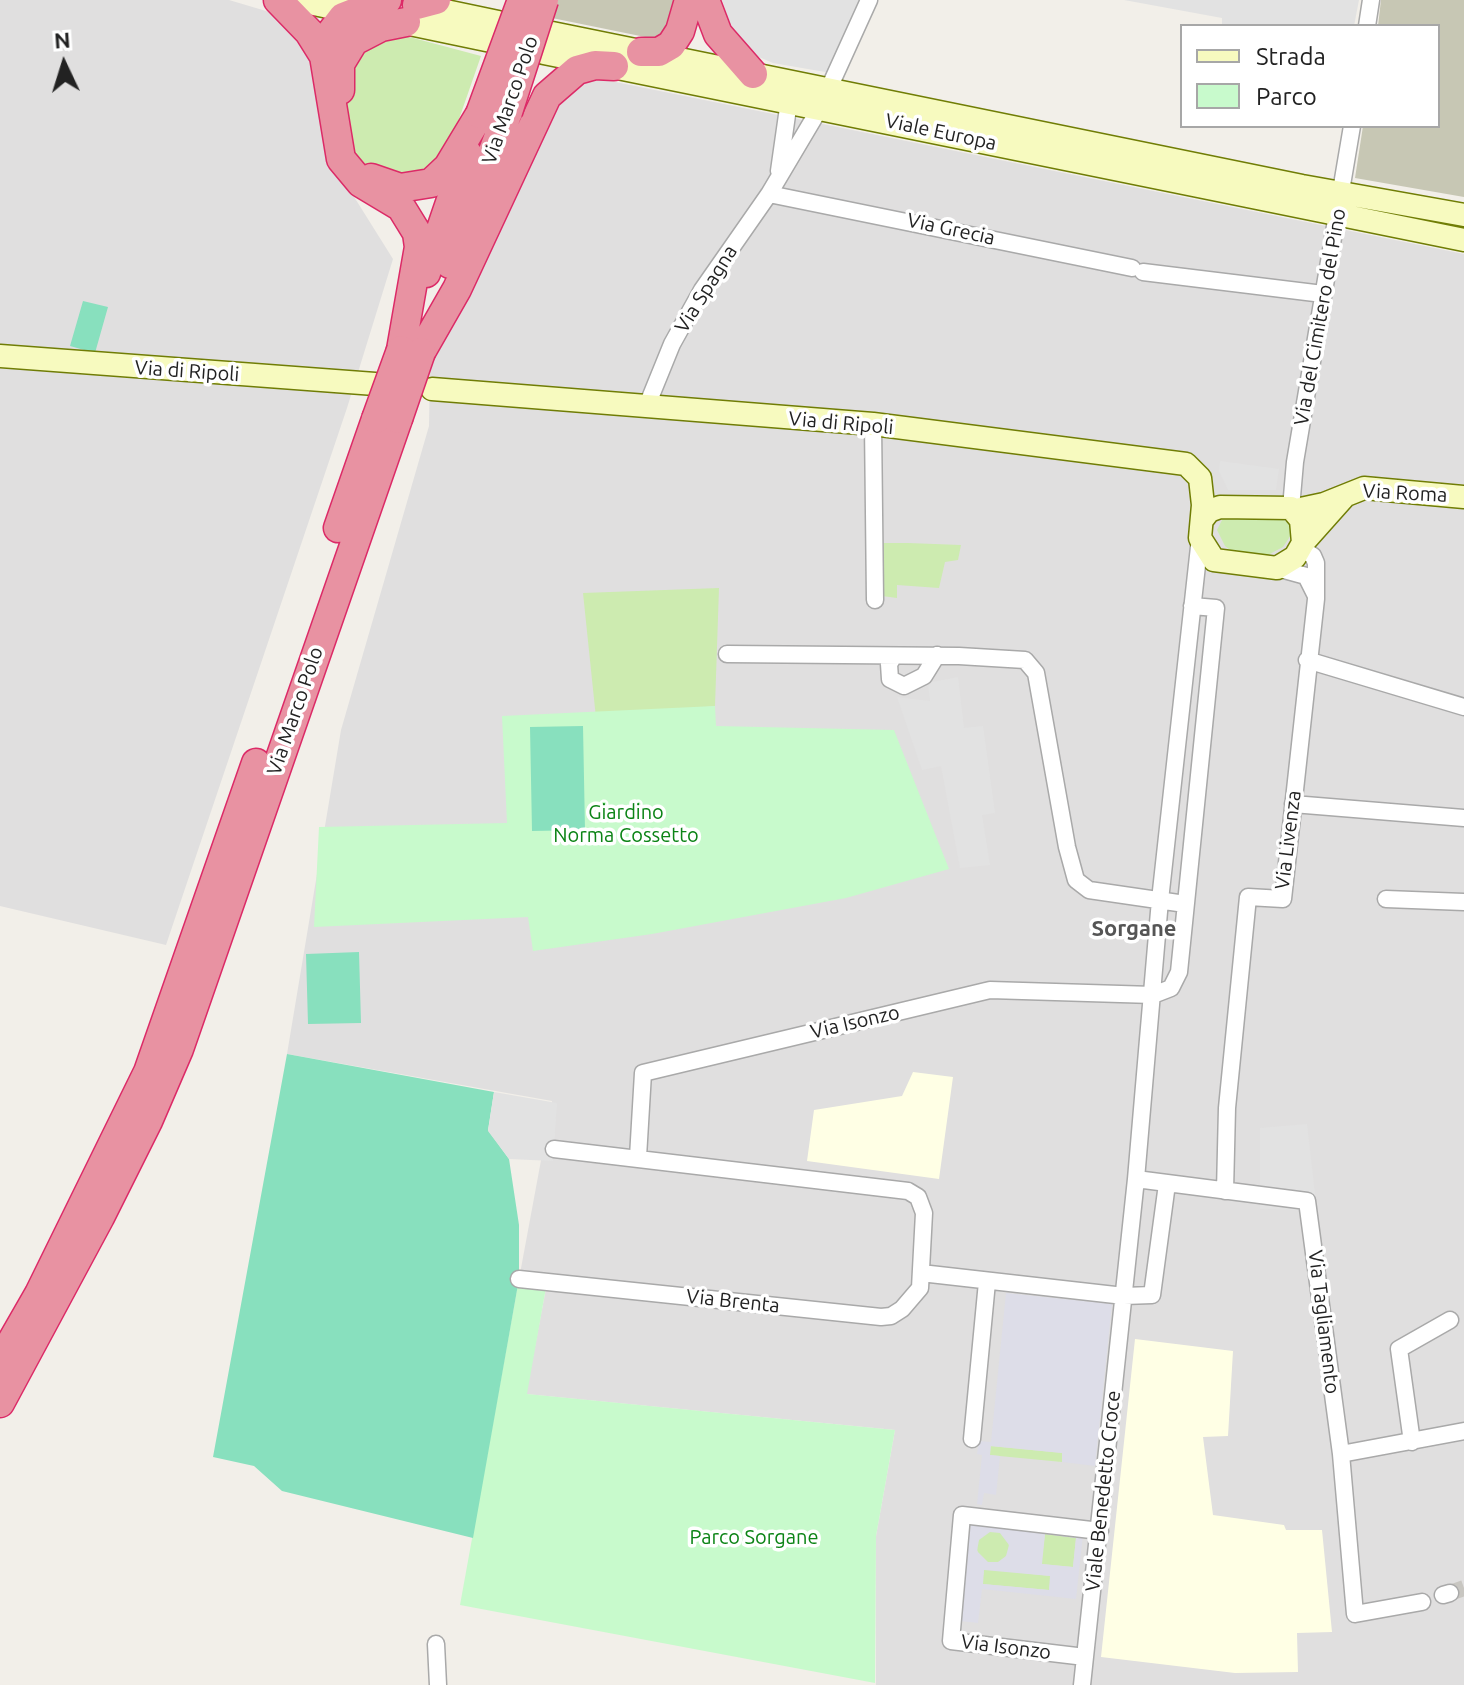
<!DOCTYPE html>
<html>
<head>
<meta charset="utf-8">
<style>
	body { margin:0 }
	#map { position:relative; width:1464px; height:1685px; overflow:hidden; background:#f2efe9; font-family:Ubuntu,sans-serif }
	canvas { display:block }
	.legend { position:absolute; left:1180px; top:24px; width:260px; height:104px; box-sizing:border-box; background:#fff; border:2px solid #a7a7a7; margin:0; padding:10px 14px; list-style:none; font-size:24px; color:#222 }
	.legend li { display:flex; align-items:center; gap:16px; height:40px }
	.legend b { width:40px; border:2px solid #a7a7a7 }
	.north { position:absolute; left:24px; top:24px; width:80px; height:80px; -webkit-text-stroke:6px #fff; paint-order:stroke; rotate:356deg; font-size:22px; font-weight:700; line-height:32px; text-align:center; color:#222 }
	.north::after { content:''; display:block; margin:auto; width:28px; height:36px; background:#222; clip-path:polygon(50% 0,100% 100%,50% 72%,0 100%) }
</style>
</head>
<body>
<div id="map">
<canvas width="1464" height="1685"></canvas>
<ul class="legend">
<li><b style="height:10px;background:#f7fabf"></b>Strada</li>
<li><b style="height:22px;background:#c8facc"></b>Parco</li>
</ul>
<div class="north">N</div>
</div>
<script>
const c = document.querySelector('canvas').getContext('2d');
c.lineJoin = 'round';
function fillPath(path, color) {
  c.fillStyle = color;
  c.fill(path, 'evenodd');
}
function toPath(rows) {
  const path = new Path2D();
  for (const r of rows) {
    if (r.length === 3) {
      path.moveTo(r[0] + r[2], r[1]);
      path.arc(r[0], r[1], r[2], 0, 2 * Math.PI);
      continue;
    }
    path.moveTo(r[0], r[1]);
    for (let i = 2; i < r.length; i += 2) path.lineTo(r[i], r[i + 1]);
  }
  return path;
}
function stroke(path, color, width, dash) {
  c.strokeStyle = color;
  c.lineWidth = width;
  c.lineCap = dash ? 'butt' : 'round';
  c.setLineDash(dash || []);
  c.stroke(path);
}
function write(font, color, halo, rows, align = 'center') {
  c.font = font + ' Ubuntu,sans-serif';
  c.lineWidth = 7;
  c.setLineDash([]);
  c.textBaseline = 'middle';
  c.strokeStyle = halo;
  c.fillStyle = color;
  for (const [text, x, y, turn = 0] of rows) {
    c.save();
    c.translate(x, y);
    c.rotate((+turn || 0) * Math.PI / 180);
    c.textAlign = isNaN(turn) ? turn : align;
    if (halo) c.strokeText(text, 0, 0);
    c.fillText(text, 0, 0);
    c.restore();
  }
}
const residential = toPath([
	[0,0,229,0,266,11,291,24,314,58,336,168,393,259,347,408,166,945,0,906],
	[581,75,1464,254,1464,1685,876,1685,876,1536,895,1430,526,1394,547,1283,519,1279,552,1101,287,1054,341,730,429,426,430,368,538,132]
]);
const education = toPath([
	[913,1072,953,1077,939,1179,807,1161,814,1110,902,1096],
	[1135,1339,1233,1351,1228,1436,1203,1437,1213,1515,1284,1525,1286,1530,1322,1530,1332,1632,1297,1633,1298,1672,1235,1673,1101,1657]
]);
const construction = toPath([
	[558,0,684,0,667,34,650,38,552,18],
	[1381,0,1464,0,1464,197,1355,178,1363,126,1438,126,1438,26,1378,26]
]);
const grass = toPath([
	[402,35,481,56,444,162,417,181,365,168,357,158,352,145,344,79,371,40],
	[1223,518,1281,518,1291,525,1293,532,1283,547,1264,557,1234,553,1225,546,1217,530],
	[883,543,908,543,961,545,958,560,945,562,939,588,897,585,897,598,882,596],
	[719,588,715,706,596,718,583,593],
	[990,1446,1063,1453,1062,1462,989,1455],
	[993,1547,16],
	[1045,1534,1076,1538,1073,1567,1041,1564],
	[984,1569,1051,1576,1049,1590,982,1584]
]);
const park = toPath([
	[715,706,716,726,894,730,949,869,846,898,652,934,533,951,528,917,314,927,319,827,507,823,502,716],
	[519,1279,547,1282,527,1394,895,1430,876,1536,875,1683,460,1605]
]);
const pitch = toPath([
	[83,301,108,307,95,353,70,346],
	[583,726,585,830,532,831,530,727],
	[359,952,361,1023,308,1024,306,954],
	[287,1054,494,1092,488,1130,509,1159,519,1225,519,1279,473,1538,282,1491,254,1466,213,1457]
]);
const parking = toPath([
	[722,0,862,0,831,73,773,63,752,54,735,39],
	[1124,0,1359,0,1354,26,1222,26,1222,18],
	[1220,461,1279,469,1276,490,1228,490,1219,471],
	[958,677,964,728,983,726,995,813,982,815,990,865,960,868,941,766,922,770,897,697,930,701,928,686,932,682],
	[494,1092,557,1103,553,1161,509,1159,488,1131],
	[1307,1124,1317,1211,1260,1209,1260,1128]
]);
const plaza = toPath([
	[1006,1293,1112,1304,1095,1466,1062,1462,1062,1453,991,1446,990,1455,1000,1456,996,1495,984,1493,982,1505,977,1504,982,1455,977,1454,979,1441,991,1442],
	[971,1522,1083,1534,1076,1599,982,1589,978,1623,960,1621],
	[990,1532,1000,1533,1009,1545,1006,1556,998,1562,988,1562,977,1551,979,1540],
	[1045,1534,1076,1538,1073,1567,1042,1564],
	[984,1570,1050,1576,1049,1590,983,1584]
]);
const streetTunnel = toPath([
	[1450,1593,1464,1588]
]);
const street = toPath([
	[1367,26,1371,0],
	[779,171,789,101],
	[769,194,1132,268],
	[1143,272,1323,294],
	[646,408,672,344,702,290,769,194,820,108,869,0],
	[873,424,875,600],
	[1291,508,1295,462,1352,126],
	[1277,568,1306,576,1315,594],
	[727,654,959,656,1025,660,1036,673,1067,847,1076,880,1089,890,1185,904],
	[894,656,889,664,890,679,904,686,924,676,937,655],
	[1307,660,1464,707],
	[1293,804,1464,818],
	[1386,899,1464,902],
	[638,1157,643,1073,990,990,1153,995,1171,988,1179,972,1216,608,1192,606],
	[1136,1179,1307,1201,1341,1454,1355,1614,1422,1602],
	[1225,1191,1227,1108,1248,897,1283,899,1316,599,1316,563,1313,556,1301,548],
	[921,1273,1124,1296,1152,1295,1167,1184],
	[519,1279,881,1317,891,1316,902,1309,920,1288,924,1213,918,1197,908,1191,554,1149],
	[972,1439,987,1282],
	[1412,1442,1399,1349,1450,1320],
	[1341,1454,1464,1431],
	[1443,1595,1450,1593],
	[436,1644,438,1685],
	[1085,1657,951,1641,962,1515,1100,1531],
	[1082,1685,1136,1179,1160,900,1200,538]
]);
const secondary = toPath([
	[295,0,491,41],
	[417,5,498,22],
	[552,33,1302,186,1464,215],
	[544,53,1464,240],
	[0,356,375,384],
	[432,389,873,424,1186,464,1200,478,1203,505,1200,538,1214,560,1277,568,1295,557,1303,543,1301,520,1291,508,1220,507,1209,511,1202,520],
	[1296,510,1324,504,1364,488,1464,497],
	[1303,543,1344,497]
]);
const highway = toPath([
	[278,0,309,32,324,56,341,159,361,183,401,207,417,233,419,247,401,350],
	[705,0,718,34,753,74],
	[417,5,436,0],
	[641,52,659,52,671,45,680,31,689,0],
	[324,56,330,34,343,17,387,0],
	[340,90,340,64,354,41,381,27,406,22],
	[371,178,400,188,431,183,448,167,480,114],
	[450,264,508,112],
	[426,273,467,153],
	[421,352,457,289,547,96,577,70,595,65,614,66],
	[338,528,376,419],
	[0,1362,39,1294,148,1072,256,763],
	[0,1403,100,1217,148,1121,179,1049,398,419]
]);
const highwayBridge = toPath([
	[508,112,544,0],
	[480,114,522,0],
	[376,419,401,350],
	[398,419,421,352]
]);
const streetNames = [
	["Via Marco Polo",510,100,-71],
	["Viale Europa",941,132,12],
	["Via Grecia",951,229,12],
	["Via Spagna",706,289,-58],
	["Via del Cimitero del Pino",1320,317,-80],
	["Via di Ripoli",187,371,4],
	["Via di Ripoli",841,423,5],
	["Via Roma",1405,493,3],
	["Via Marco Polo",295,711,-71],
	["Via Livenza",1288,840,-83],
	["Via Isonzo",855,1022,-13],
	["Via Brenta",733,1301,6],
	["Via Tagliamento",1324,1322,83],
	["Viale Benedetto Croce",1103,1491,-84],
	["Via Isonzo",1006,1647,7]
];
const parkNames = [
	["Giardino",626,812],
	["Norma Cossetto",626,835],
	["Parco Sorgane",754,1537]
];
const neighbourhoodNames = [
	["Sorgane",1134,929]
];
fillPath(residential, '#e0dfdf');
fillPath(education, '#ffffe5');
fillPath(construction, '#c7c7b4');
fillPath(grass, '#cdebb0');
fillPath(park, '#c8facc');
fillPath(pitch, '#88e0be');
fillPath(parking, '#e2e2e2');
fillPath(plaza, '#dddde8');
stroke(streetTunnel, '#c8c6c1', 16, [16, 8]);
stroke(street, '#a9a9a9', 19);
stroke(secondary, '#707d05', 25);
stroke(highway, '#dc2a67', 31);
stroke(street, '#fff', 16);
stroke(secondary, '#f7fabf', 22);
stroke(highway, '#e892a2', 28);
stroke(highwayBridge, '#dc2a67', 31, []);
stroke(highwayBridge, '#e892a2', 28);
write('20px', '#222', '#fff', streetNames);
write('20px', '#0c8416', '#fff', parkNames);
write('bold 22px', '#555', '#fff', neighbourhoodNames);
</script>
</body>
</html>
